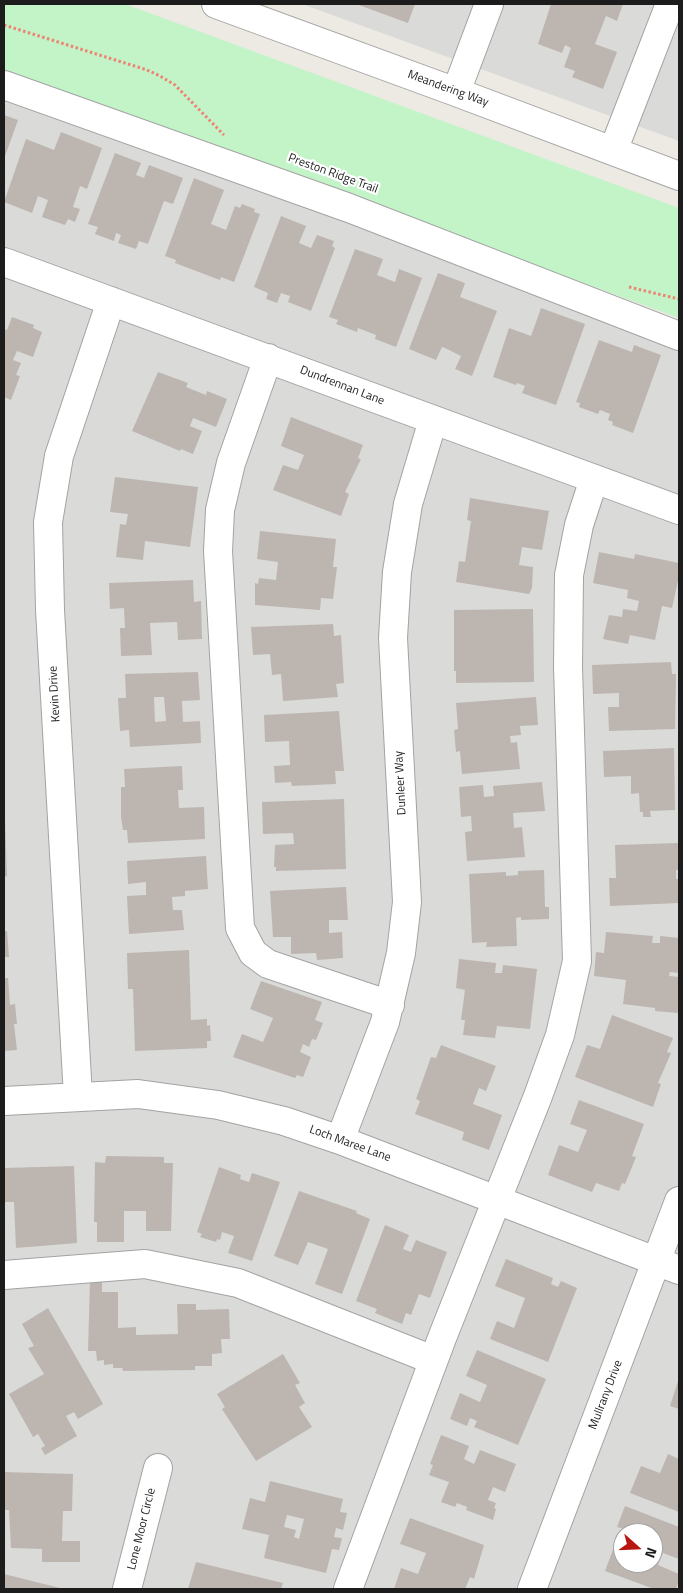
<!DOCTYPE html>
<html>
<head>
<meta charset="utf-8">
<style>
	body { margin:0 }
	#map { position:relative; width:683px; height:1593px; overflow:hidden; background:#edeae3; font-family:"Titillium Web",sans-serif }
	canvas { display:block }
	.frame { position:absolute; inset:0; border:5px solid #1c1c1c; pointer-events:none }
	.north { position:absolute; left:613px; top:1523px; width:50px; height:50px; box-sizing:border-box; background:#fff; border:1px solid #a4a4a4; border-radius:50%; rotate:110deg; font-size:14px; font-weight:700; line-height:20px; text-align:center; color:#1c1c1c }
	.north::after { content:''; display:block; margin:auto; width:18px; height:22px; background:#b81611; clip-path:polygon(50% 0,100% 100%,50% 72%,0 100%) }
</style>
</head>
<body>
<div id="map">
<canvas width="683" height="1593"></canvas>
<div class="frame"></div>
<div class="north">N</div>
</div>
<script>
const c = document.querySelector('canvas').getContext('2d');
c.lineJoin = 'round';
function fillPath(path, color) {
  c.fillStyle = color;
  c.fill(path, 'evenodd');
}
function toPath(rows) {
  const path = new Path2D();
  for (const r of rows) {
    path.moveTo(r[0], r[1]);
    for (let i = 2; i < r.length; i += 2) path.lineTo(r[i], r[i + 1]);
  }
  return path;
}
function stroke(path, color, width, dash) {
  c.strokeStyle = color;
  c.lineWidth = width;
  c.lineCap = dash ? 'butt' : 'round';
  c.setLineDash(dash || []);
  c.stroke(path);
}
function write(font, color, halo, rows, align = 'center') {
  c.font = font + ' "Titillium Web",sans-serif';
  c.lineWidth = 4.5;
  c.setLineDash([]);
  c.textBaseline = 'middle';
  c.strokeStyle = halo;
  c.fillStyle = color;
  for (const [text, x, y, turn = 0] of rows) {
    c.save();
    c.translate(x, y);
    c.rotate((+turn || 0) * Math.PI / 180);
    c.textAlign = isNaN(turn) ? turn : align;
    if (halo) c.strokeText(text, 0, 0);
    c.fillText(text, 0, 0);
    c.restore();
  }
}
const residential = toPath([
	[302,4,679,4,679,141],
	[4,93,679,342,679,1589,4,1589],
	[623,1533,653,1533,653,1563,623,1563]
]);
const park = toPath([
	[4,4,125,4,679,208,679,318,4,71]
]);
const building = toPath([
	[356,4,415,4,408,23],
	[551,4,623,4,617,21,606,16,595,44,617,52,603,89,572,77,575,71,564,67,571,48,565,45,562,53,538,44],
	[4,115,18,120,4,159],
	[61,132,102,148,87,189,80,186,73,207,80,209,75,222,68,219,65,225,42,217,48,200,38,196,32,213,4,202,26,139,54,150],
	[115,153,141,163,136,175,144,178,149,165,183,178,173,204,164,201,148,244,139,241,136,249,118,243,121,235,116,233,114,241,95,234,98,227,88,224],
	[194,178,224,190,211,224,226,230,235,206,240,208,242,204,255,209,254,212,260,214,234,282,221,277,220,280,175,263,176,260,165,256],
	[281,216,306,226,299,243,311,248,317,235,334,241,332,246,335,248,311,311,288,302,290,296,281,293,277,303,266,299,268,293,254,287],
	[355,249,383,259,377,275,395,282,399,269,422,278,396,347,375,339,376,335,358,328,357,332,336,324,338,320,329,317],
	[438,273,465,283,460,297,497,311,472,376,455,369,461,356,445,348,442,347,436,360,409,349],
	[541,308,585,324,556,405,522,393,525,386,517,383,516,385,493,377,509,328,531,336],
	[12,317,34,325,33,328,42,332,33,357,17,351,13,360,21,363,16,375,20,376,11,400,4,397,4,329,7,330],
	[599,340,632,352,634,345,661,355,633,433,612,425,613,422,608,420,610,414,600,410,598,414,579,407,580,403,576,402],
	[158,372,188,383,186,387,206,395,207,391,227,399,216,427,193,418,190,426,202,431,193,454,181,449,180,451,132,431],
	[291,417,363,445,358,458,361,459,345,492,349,494,341,516,273,490,283,465,298,470,304,455,281,446],
	[115,477,198,487,190,547,145,541,143,560,116,557,120,524,126,525,128,514,110,512],
	[470,498,549,511,542,550,522,547,519,565,533,567,532,588,529,594,456,582,459,561,465,562,471,521,467,520],
	[260,531,336,539,333,567,337,567,333,599,321,598,320,610,255,605,255,583,258,584,259,578,276,580,278,562,257,559],
	[599,552,634,559,635,554,679,563,679,576,672,608,662,606,655,640,630,635,628,644,603,639,609,615,622,617,623,609,637,611,639,601,627,598,628,590,593,583],
	[193,580,194,602,201,601,202,639,178,640,177,622,150,623,152,655,121,656,120,628,125,628,124,608,110,609,109,583],
	[533,609,534,682,456,683,456,671,454,671,454,610],
	[333,624,334,636,341,635,344,683,336,684,338,697,283,701,281,674,272,675,270,654,253,655,251,627],
	[671,662,672,674,676,674,675,729,609,731,608,707,619,707,619,693,593,694,592,665],
	[198,672,200,700,182,701,183,722,200,721,201,743,130,747,129,730,120,731,118,698,126,698,125,674],
	[154,697,164,697,166,721,155,722],
	[536,697,538,725,520,726,521,735,510,736,511,743,517,742,520,769,462,774,460,751,456,752,454,730,458,729,456,703],
	[339,711,344,771,335,771,336,784,292,786,291,782,275,783,274,766,290,765,289,741,265,742,264,715],
	[674,748,675,810,650,811,651,817,643,817,643,812,640,812,639,793,631,794,631,776,604,777,603,751],
	[182,766,183,790,178,790,179,808,204,807,205,839,128,843,127,830,123,830,121,817,121,787,125,787,124,769],
	[542,782,545,811,513,813,514,828,522,827,525,857,467,861,465,832,472,831,471,816,461,817,459,787,483,785,484,797,494,796,493,786],
	[344,799,346,869,276,871,276,867,274,867,275,845,294,844,293,833,263,834,262,802],
	[4,820,5,820,7,876,4,877],
	[679,843,679,870,676,870,676,879,679,879,679,903,610,906,609,878,616,878,615,845],
	[206,856,208,889,185,891,185,896,172,897,173,910,182,910,184,930,129,934,127,896,146,895,146,882,128,884,127,861],
	[544,870,545,907,549,907,549,919,521,920,521,917,516,918,517,946,486,947,487,942,472,943,469,874,506,872,506,876,518,875,518,871],
	[346,887,348,920,329,920,329,933,342,932,343,958,317,960,316,953,291,954,291,937,273,937,270,891],
	[4,931,7,931,9,957,4,957],
	[606,932,653,936,652,943,660,943,660,936,679,938,679,973,670,972,669,976,679,977,678,1013,655,1011,655,1008,623,1004,626,980,594,976,596,952,604,953],
	[189,950,191,1020,207,1019,207,1026,210,1025,211,1041,207,1041,207,1048,135,1051,133,989,128,989,127,953],
	[459,959,496,963,495,973,502,973,503,965,537,969,530,1029,497,1026,495,1038,463,1035,465,1020,461,1020,465,990,456,988],
	[4,978,8,978,10,1005,15,1004,17,1024,14,1024,17,1050,4,1051],
	[261,981,322,1002,315,1020,323,1023,316,1040,312,1039,309,1047,303,1044,300,1052,311,1057,303,1077,297,1075,295,1078,233,1057,242,1034,263,1042,273,1018,250,1009],
	[612,1015,673,1038,667,1052,671,1053,658,1083,661,1084,653,1107,575,1077,587,1045,600,1049],
	[441,1045,496,1066,486,1091,479,1088,473,1104,502,1115,489,1150,462,1140,464,1132,415,1114,420,1101,416,1099,431,1057,436,1058],
	[579,1100,644,1124,632,1156,636,1157,625,1184,622,1183,619,1191,596,1183,592,1192,548,1175,559,1145,578,1152,587,1130,570,1124],
	[106,1156,164,1157,164,1163,173,1163,171,1231,146,1231,146,1211,124,1211,124,1242,97,1242,97,1222,94,1222,95,1162,105,1163],
	[74,1166,77,1243,16,1248,14,1202,4,1202,4,1168],
	[219,1167,241,1175,240,1179,249,1182,252,1173,280,1182,252,1261,228,1253,234,1236,222,1232,220,1240,217,1239,216,1242,200,1237,202,1234,197,1232],
	[299,1191,357,1211,356,1213,370,1219,342,1294,315,1284,328,1249,308,1242,298,1265,274,1256],
	[385,1225,409,1235,403,1249,411,1252,416,1240,447,1252,430,1298,419,1294,411,1315,406,1313,402,1324,375,1313,377,1309,356,1301],
	[506,1259,553,1278,551,1284,558,1287,561,1281,577,1288,548,1362,490,1339,497,1321,514,1328,525,1298,495,1286],
	[90,1280,102,1280,102,1292,118,1292,118,1328,136,1327,136,1335,178,1334,177,1304,196,1304,196,1310,229,1309,230,1339,221,1339,222,1353,212,1354,212,1366,195,1366,195,1370,123,1371,122,1368,113,1368,113,1364,104,1365,104,1360,97,1361,96,1351,88,1351],
	[48,1308,103,1404,78,1419,74,1412,66,1416,77,1436,45,1455,41,1448,45,1446,38,1434,33,1437,9,1394,44,1374,28,1348,34,1346,22,1324],
	[477,1350,546,1379,518,1445,474,1427,477,1421,470,1418,467,1426,450,1419,460,1393,480,1402,487,1385,466,1376],
	[283,1354,300,1383,295,1385,305,1403,299,1407,312,1427,256,1461,222,1409,225,1407,217,1394],
	[679,1378,679,1409,670,1406],
	[441,1435,469,1446,464,1459,474,1464,480,1450,516,1464,505,1492,493,1487,488,1500,496,1503,494,1508,496,1509,493,1520,466,1510,467,1507,457,1503,455,1507,441,1502,449,1482,429,1475,433,1465,430,1464],
	[668,1454,679,1459,679,1512,630,1493,641,1466,660,1473],
	[4,1472,73,1474,72,1511,63,1511,62,1541,80,1541,80,1562,42,1562,42,1549,11,1548,9,1510,4,1510],
	[270,1481,343,1499,340,1512,347,1513,343,1530,336,1528,334,1537,342,1538,339,1550,332,1549,326,1573,264,1558,269,1535,242,1529,250,1498,265,1502],
	[287,1515,304,1519,299,1539,294,1537,296,1530,284,1527],
	[625,1506,679,1527,679,1559,663,1553,658,1565,679,1574,679,1580,676,1589,654,1589,605,1571,620,1531,623,1532,623,1563,653,1563,653,1533,623,1533,625,1529,617,1527],
	[410,1518,484,1545,474,1579,470,1577,465,1589,394,1589,401,1568,418,1574,426,1553,400,1544],
	[196,1562,283,1583,281,1589,188,1589],
	[4,1574,64,1589,4,1589]
]);
const path = toPath([
	[4,25,147,70,160,76,175,85,224,135],
	[629,287,679,299]
]);
const minor = toPath([
	[216,4,456,92,679,176],
	[4,85,349,208,679,336],
	[456,92,489,4],
	[613,151,670,4],
	[4,262,679,510],
	[268,358,231,463,220,510,218,551,240,928,253,953,268,964,390,1005],
	[78,1096,50,610,48,522,59,456,111,301],
	[4,1101,138,1094,218,1105,284,1121,340,1140,679,1270],
	[340,1140,385,1022,401,953,407,902,393,638,397,572,408,504,433,420],
	[4,1275,145,1264,238,1283,433,1360],
	[127,1589,158,1468],
	[348,1589,442,1338,538,1096,560,1035,577,961,568,667,569,575,579,525,594,479],
	[532,1589,679,1201]
]);
const streetNames = [
	["Meandering Way",448,89,20],
	["Preston Ridge Trail",333,174,20],
	["Dundrennan Lane",342,386,21],
	["Kevin Drive",55,694,-93],
	["Dunleer Way",401,783,-93],
	["Loch Maree Lane",350,1144,20],
	["Mullrany Drive",606,1395,-69],
	["Lone Moor Circle",142,1529,-76]
];
fillPath(residential, '#dadad9');
fillPath(park, '#c3f4c8');
fillPath(building, '#bdb6b0');
stroke(minor, '#a3a3a3', 30);
stroke(path, '#ed8474', 3, [2.5, 2.5]);
stroke(minor, '#fff', 28);
write('12px', '#1c1c1c', '#fff', streetNames);
</script>
</body>
</html>
